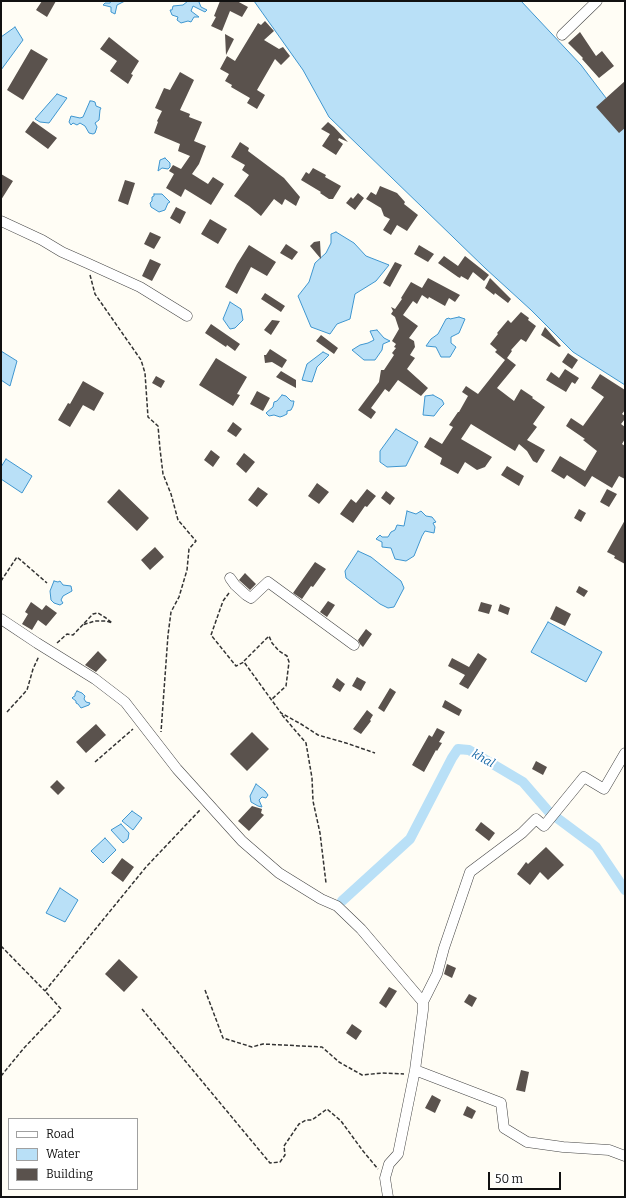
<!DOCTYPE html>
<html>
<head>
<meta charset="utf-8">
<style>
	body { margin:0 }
	#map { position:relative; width:626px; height:1198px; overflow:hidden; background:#fffdf5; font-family:Bitter,serif }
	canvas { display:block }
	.frame { position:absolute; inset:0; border:2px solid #111; pointer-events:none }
	.legend { position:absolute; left:8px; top:1118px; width:130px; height:72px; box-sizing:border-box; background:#fff; border:1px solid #a0a0a0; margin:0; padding:5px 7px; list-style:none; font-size:12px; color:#111 }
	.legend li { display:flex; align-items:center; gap:8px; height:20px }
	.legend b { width:20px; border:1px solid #a0a0a0 }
	.scale { position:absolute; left:488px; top:1172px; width:73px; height:18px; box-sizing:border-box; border:2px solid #111; border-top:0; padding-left:5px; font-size:12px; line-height:14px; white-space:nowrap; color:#111; -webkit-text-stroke:3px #fff; paint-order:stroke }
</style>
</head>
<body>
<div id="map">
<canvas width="626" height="1198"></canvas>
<div class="frame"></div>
<ul class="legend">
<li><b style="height:5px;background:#fff"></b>Road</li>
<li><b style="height:11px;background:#b9e0f7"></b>Water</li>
<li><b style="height:11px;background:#5a524d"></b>Building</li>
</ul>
<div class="scale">50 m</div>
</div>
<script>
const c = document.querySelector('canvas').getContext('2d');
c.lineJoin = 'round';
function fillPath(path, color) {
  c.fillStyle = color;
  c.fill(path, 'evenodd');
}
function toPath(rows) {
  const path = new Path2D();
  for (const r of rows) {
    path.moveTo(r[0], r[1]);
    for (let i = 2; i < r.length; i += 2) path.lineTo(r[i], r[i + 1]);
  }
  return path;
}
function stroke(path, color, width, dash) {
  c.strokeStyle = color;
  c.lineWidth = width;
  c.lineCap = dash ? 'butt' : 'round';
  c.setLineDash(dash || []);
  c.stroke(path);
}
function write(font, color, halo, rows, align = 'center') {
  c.font = font + ' Bitter,serif';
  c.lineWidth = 4;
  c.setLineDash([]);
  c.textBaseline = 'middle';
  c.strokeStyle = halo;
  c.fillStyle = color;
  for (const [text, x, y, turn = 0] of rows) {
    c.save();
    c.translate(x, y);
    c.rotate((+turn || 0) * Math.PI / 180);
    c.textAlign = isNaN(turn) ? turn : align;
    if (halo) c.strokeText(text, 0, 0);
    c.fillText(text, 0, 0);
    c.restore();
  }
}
const water = toPath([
	[111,1,125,1,117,5,115,14,111,12,111,7,103,5,105,3,110,3,111,1],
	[188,1,200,1,199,2,201,7,207,10,205,12,193,6,191,11,199,17,194,17,191,22,188,21,181,23,177,20,178,17,172,15,170,10,172,10,173,6,183,5,188,1],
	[254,1,521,1,581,65,606,98,625,119,625,385,573,352,531,310,485,268,329,117,303,70,254,1],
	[15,27,23,40,1,70,1,37,15,27],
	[57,94,67,98,49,123,40,122,35,119,57,94],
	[90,101,92,101,95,102,96,106,101,108,100,110,99,120,95,123,97,127,95,133,93,134,89,133,85,126,80,123,77,125,73,123,71,125,69,122,71,116,80,118,83,117,90,101],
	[165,158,170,163,170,167,168,169,162,168,158,171,160,160,165,158],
	[154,194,162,194,170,202,168,203,165,210,159,212,151,207,150,203,152,201,152,197,154,196,154,194],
	[336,232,354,243,366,256,389,265,376,281,355,294,350,319,337,324,330,334,311,327,298,296,309,282,315,263,326,253,331,243,331,234,336,232],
	[230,302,241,309,243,320,235,328,230,329,223,319,230,302],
	[459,317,465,319,459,333,451,337,451,343,456,347,450,357,441,357,436,347,426,346,431,339,438,334,446,319,449,318,450,319,459,317],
	[377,330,384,338,390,341,383,344,382,350,375,360,364,360,352,350,360,345,368,343,374,340,370,331,377,330],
	[1,351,17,361,10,386,1,380,1,351],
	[323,352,329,355,317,367,312,382,302,380,307,364,323,352],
	[282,395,286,396,291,401,294,401,293,406,291,410,287,411,287,414,283,416,280,417,274,415,269,416,266,413,273,407,274,402,277,401,282,395],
	[433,395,442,400,444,404,440,408,434,416,423,415,425,396,433,395],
	[396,429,418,442,406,466,387,467,380,462,380,451,396,429],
	[6,459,32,476,22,493,1,479,1,467,6,459],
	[407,511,416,514,421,511,426,516,432,517,436,522,433,523,435,527,434,533,425,531,422,536,414,556,406,561,395,559,391,548,382,547,382,542,376,539,380,535,382,537,388,537,391,532,395,530,397,525,404,526,407,511],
	[358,551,371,557,401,581,404,588,394,607,388,608,380,604,346,578,345,571,358,551],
	[54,581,58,582,60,581,63,585,71,586,72,591,63,596,61,600,63,603,60,605,54,603,51,600,50,591,54,581],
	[548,622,602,652,586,682,531,652,548,622],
	[77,691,82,693,85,696,84,699,86,702,90,703,89,705,81,708,78,704,76,703,76,701,72,698,73,697,75,696,75,694,77,691],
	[256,784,265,791,268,795,266,798,262,797,259,800,262,807,258,806,251,802,250,796,256,784],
	[132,811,142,818,133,830,122,821,132,811],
	[121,824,129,833,128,839,123,843,111,830,121,824],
	[105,838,116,850,103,863,91,851,105,838],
	[60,888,78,900,65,922,46,913,60,888]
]);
const canal = toPath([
	[342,901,410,839,452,758,458,749,469,750,523,782,549,812,596,847,625,890]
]);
const building = toPath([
	[42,1,56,1,47,17,36,10],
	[220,1,237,1,248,7,242,17,230,11,222,31,211,26,216,17,214,16],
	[265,21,274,31,264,40,279,49,283,47,290,56,281,65,275,59,257,90,265,95,257,109,247,103,250,98,231,87,232,85,225,81,229,74,220,69,227,56,235,61,258,23,261,25],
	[580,32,596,56,602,51,614,66,599,78,582,59,583,58,568,43],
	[225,34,234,39,226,55],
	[109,37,139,61,131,74,133,75,128,84,110,71,117,61,100,49],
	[31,49,48,59,23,100,7,90],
	[180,72,194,80,180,110,190,114,189,117,202,122,194,141,206,146,199,164,192,174,208,184,213,177,224,184,211,205,185,189,181,197,166,188,174,174,169,171,173,165,181,169,190,156,178,151,180,144,154,133,158,122,157,121,162,111,155,108,164,88,170,90],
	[625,81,625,128,619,133,596,107],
	[33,121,57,138,48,149,25,132],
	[328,122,334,127,348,142,339,138,338,140,343,144,336,155,322,146,330,134,321,129],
	[240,142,249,148,248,151,284,178,300,197,296,206,285,199,282,205,274,199,261,216,249,206,234,196,249,175,242,170,245,165,231,157],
	[313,168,326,175,325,177,341,186,333,199,329,199,320,193,321,192,301,180,306,172,309,174],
	[1,174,13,181,1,200],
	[125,180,135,183,128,205,118,201],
	[380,186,397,193,405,202,404,204,418,215,407,231,397,225,391,235,383,230,390,219,384,216,381,208,366,199,371,192,376,195],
	[358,193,364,198,355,210,346,203,351,197,353,199],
	[176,207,186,212,180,224,170,218],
	[210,219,227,229,218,244,201,234],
	[150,232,161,237,154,249,144,244],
	[320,241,321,259,310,246,314,242],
	[286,244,298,252,292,260,280,253],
	[249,245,276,262,267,276,251,267,237,294,225,287,237,264],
	[419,245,434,254,428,262,414,254],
	[444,256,458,266,465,256,489,275,484,281,473,272,468,280,461,276,460,278,458,277,438,263],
	[150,259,161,264,152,281,142,276],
	[395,262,402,265,390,287,383,283],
	[428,278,460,295,455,302,449,298,445,306,429,297,428,299,422,295,417,304,413,301,403,315,418,326,409,338,414,341,415,347,410,355,415,358,407,369,428,388,421,396,398,380,389,392,385,389,371,408,376,412,371,419,358,410,379,382,381,370,384,370,394,355,392,353,396,348,394,347,396,344,392,341,399,329,395,317,391,314,393,311,391,307,395,309,402,299,401,298,411,282,422,288],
	[490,278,511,299,508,303,495,293,494,295,485,288],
	[265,293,285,306,281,312,261,299],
	[521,312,529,318,528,320,536,326,526,342,521,339,511,350,512,351,507,358,516,365,497,388,514,401,521,389,533,397,532,398,545,407,533,424,537,427,527,440,545,450,537,463,533,461,527,451,519,444,515,451,471,424,461,439,492,457,485,467,477,470,465,462,458,474,440,464,442,458,424,447,430,437,442,444,453,427,449,425,458,412,459,412,468,396,462,392,466,386,478,394,505,360,495,352,497,350,490,344,498,334,497,333,508,320,511,323],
	[272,320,280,321,271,335,264,330],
	[211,324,240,344,235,351,227,345,226,347,205,333],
	[545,327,561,346,559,347,541,335],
	[321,335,338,348,334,354,316,341],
	[270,349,287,360,282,368,272,362,265,363,264,355,266,355],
	[568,353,578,360,572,369,562,362],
	[216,358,247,377,237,394,240,395,233,406,199,385],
	[565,369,579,378,575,384,572,382,566,392,546,380,551,372,559,378],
	[281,371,296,380,296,388,276,377],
	[600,374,625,390,625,410,622,414,625,416,625,419,621,424,625,427,625,439,622,444,625,446,625,479,619,476,612,488,592,476,585,487,567,475,564,479,551,471,560,456,585,471,597,451,583,440,585,439,566,426,571,418,583,426,604,397,591,388],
	[156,376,165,381,161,388,152,383],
	[83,381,104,393,94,411,83,405,70,427,58,420,68,403,70,404],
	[257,391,270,398,263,411,250,404],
	[233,422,242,429,236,437,227,431],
	[211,450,220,457,213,467,204,460],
	[244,453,255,462,246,473,236,464],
	[507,466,524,476,519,486,501,475],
	[317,483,329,492,319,504,308,496],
	[258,487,268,494,257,507,248,500],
	[119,489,149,518,137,531,107,502],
	[367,489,376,496,367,507,365,506,353,523,340,514,351,499,356,503],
	[607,489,617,494,609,507,600,502],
	[386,491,395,498,390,505,381,498],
	[579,509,586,513,581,522,574,518],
	[625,520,625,564,614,558,615,556,607,552],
	[155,547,164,557,150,570,141,560],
	[315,562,326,569,313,587,311,586,302,599,293,593],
	[245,573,256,584,250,590,239,580],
	[579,586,588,591,584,597,576,592],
	[328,601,335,605,327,617,320,612],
	[31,602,42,610,46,605,57,613,46,626,38,620,32,630,22,624,28,614,25,612],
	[481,602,492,605,489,614,478,611],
	[500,604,510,608,508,615,498,611],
	[556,606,571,614,565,626,550,619],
	[366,629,372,634,363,647,360,644,358,640],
	[98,651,107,660,96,672,85,665],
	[478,653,487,659,468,689,459,684,465,675,448,666,452,658,469,667],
	[357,677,366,682,361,691,352,686],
	[337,678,345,684,340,692,332,687],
	[390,688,396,692,384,712,378,708],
	[445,700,462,710,459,716,442,707],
	[367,710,373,715,370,720,371,721,361,734,353,729],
	[96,724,106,735,86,753,76,742],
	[437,728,445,732,439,742,442,743,437,751,436,750,424,772,412,765,429,735,432,737],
	[252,732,269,749,247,771,230,754],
	[536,761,547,767,543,775,532,769],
	[57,780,65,788,58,795,50,787],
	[252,806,262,809,261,813,264,815,249,831,238,821],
	[481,822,495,833,489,841,475,830],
	[546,847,564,865,548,880,540,872,530,885,517,874,526,862,528,864],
	[122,858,134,867,123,882,111,873],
	[119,959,138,977,124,992,105,974],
	[447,964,456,968,452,978,444,974],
	[389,987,397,991,386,1008,379,1003],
	[469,994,477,998,472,1007,464,1002],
	[352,1024,362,1031,356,1040,346,1033],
	[521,1070,529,1072,525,1092,516,1090],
	[432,1095,441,1100,435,1113,425,1108],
	[467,1106,476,1111,472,1119,463,1115]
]);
const path = toPath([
	[90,275,95,294,141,360,145,373,148,417,158,426,160,449,163,474,171,494,178,520,196,541,189,549,187,570,179,597,171,612,168,635,161,732],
	[1,581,17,557,47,583],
	[229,593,223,601,211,635,236,666,244,662,281,713,301,724,318,735,346,743,375,753],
	[57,643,67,634,73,635,93,614,98,613,106,618,112,623,106,621,95,621,82,625],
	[244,661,269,636,272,643,279,651,287,656,289,662,286,686,271,700],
	[7,712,27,690,33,669,39,656],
	[282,715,306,743,312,778,313,801,320,833,326,883],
	[95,762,133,729],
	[1,946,45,991],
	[205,990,223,1038,252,1047,263,1044,322,1047,339,1062,362,1075,382,1073,404,1074],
	[142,1009,270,1163,280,1162,285,1155,284,1146,299,1124,306,1120,312,1120,327,1109,341,1121,363,1151,378,1169],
	[1,1076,24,1048,61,1009,45,991,146,867,200,810]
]);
const street = toPath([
	[562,35,597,1],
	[1,221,42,240,62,252,87,263,140,287,187,316],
	[230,578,235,585,246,595,251,598,268,582,354,645],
	[1,619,37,643,95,679,125,702,177,769,242,841,279,873,321,899,337,906,361,929,423,1002,423,1010,415,1070],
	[423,1002,437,974,444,948,470,872,522,833,536,819,544,826,584,777,604,789,625,753],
	[388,1197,385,1178,389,1164,398,1154,415,1070,501,1103,504,1128,527,1142,563,1147,609,1150,625,1156]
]);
const waterNames = [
	["khal",483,759,29]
];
fillPath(water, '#b9e0f7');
stroke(water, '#3f96cf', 1);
stroke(canal, '#b9e0f7', 10);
fillPath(building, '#5a524d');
stroke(street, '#444', 11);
stroke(path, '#333', 1.5, [4, 2]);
stroke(street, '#fff', 10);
write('italic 12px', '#1768a6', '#fff', waterNames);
</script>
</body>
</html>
